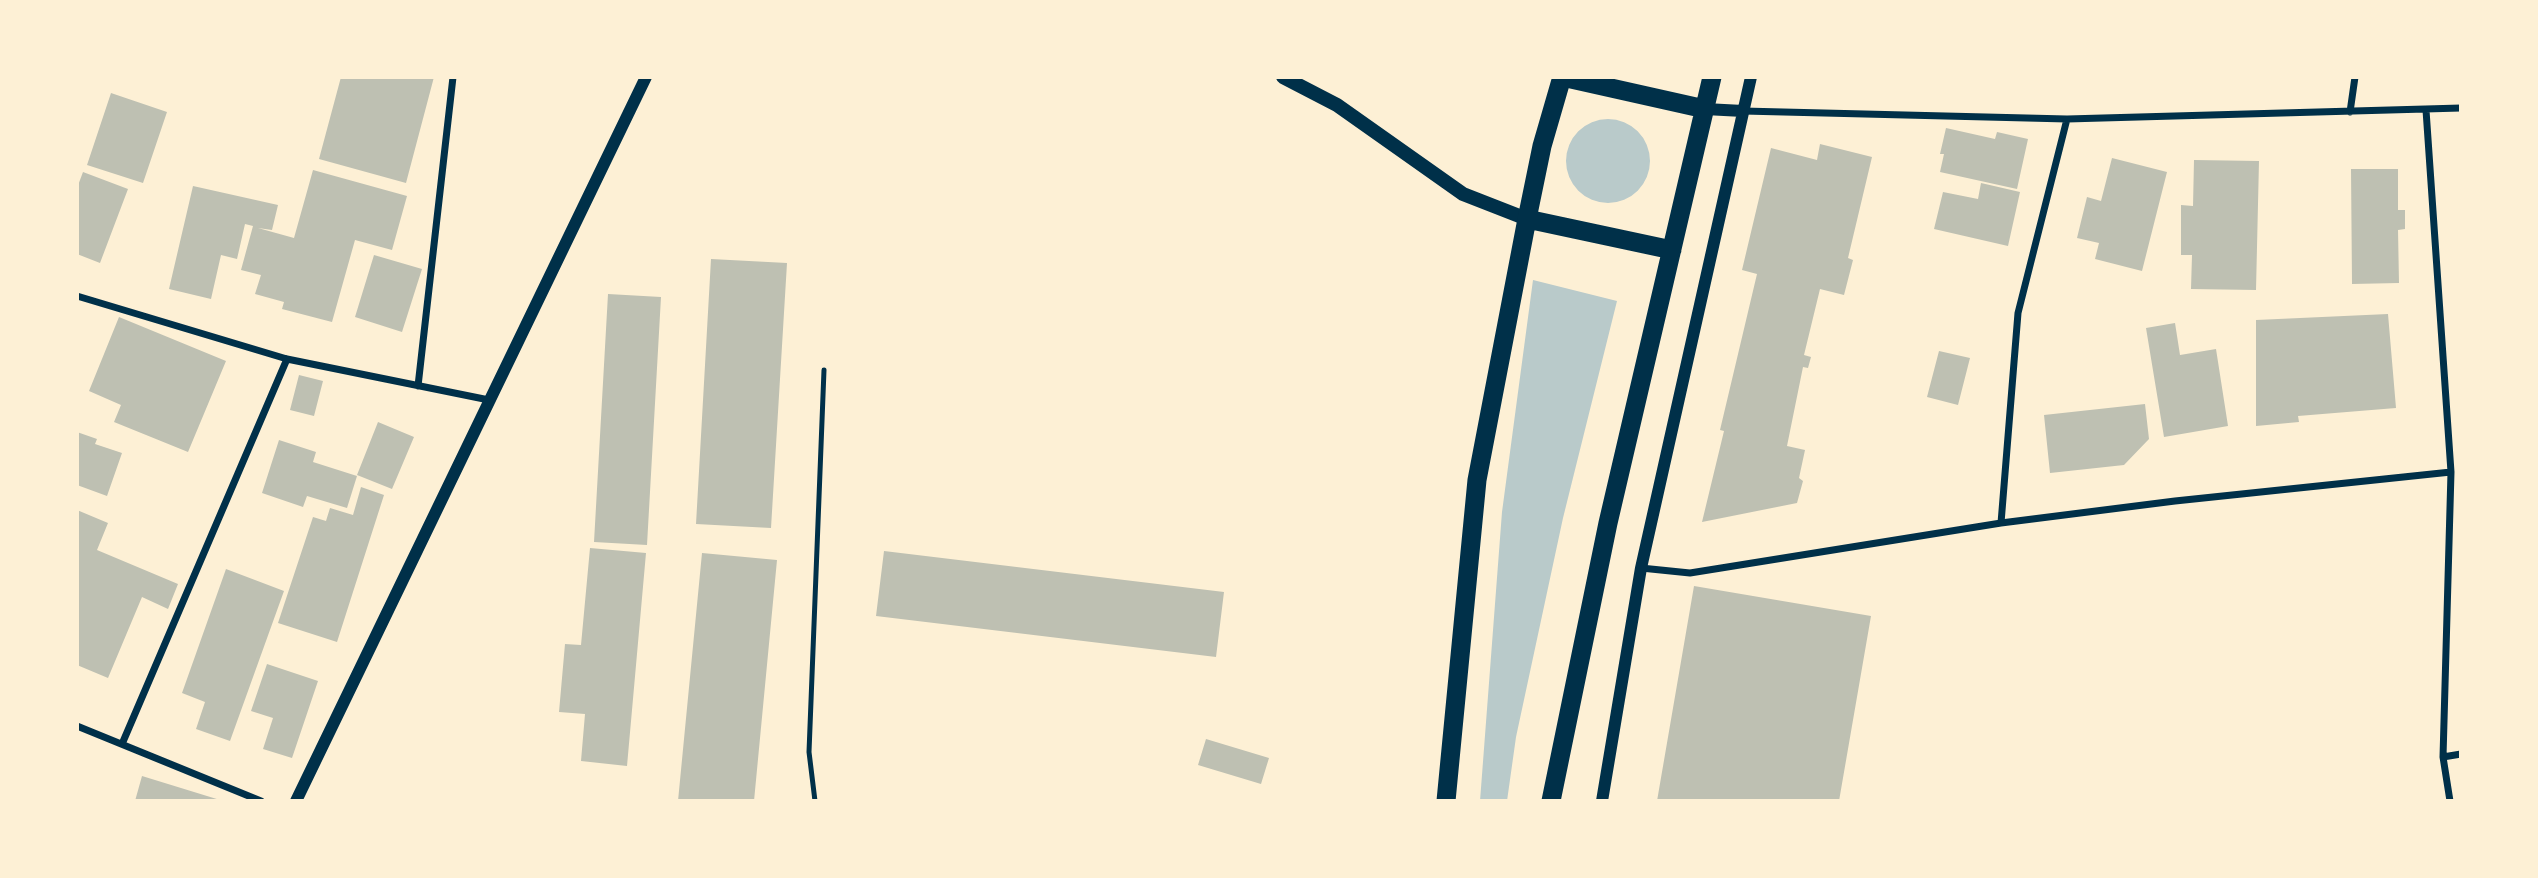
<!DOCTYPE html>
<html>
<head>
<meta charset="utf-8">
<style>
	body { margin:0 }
	#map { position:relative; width:2538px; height:878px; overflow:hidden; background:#fdf0d5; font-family:"Varela Round",sans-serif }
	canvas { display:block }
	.frame { position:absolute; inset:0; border:79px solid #fdf0d5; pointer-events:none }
</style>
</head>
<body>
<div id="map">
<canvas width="2538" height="878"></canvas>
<div class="frame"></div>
</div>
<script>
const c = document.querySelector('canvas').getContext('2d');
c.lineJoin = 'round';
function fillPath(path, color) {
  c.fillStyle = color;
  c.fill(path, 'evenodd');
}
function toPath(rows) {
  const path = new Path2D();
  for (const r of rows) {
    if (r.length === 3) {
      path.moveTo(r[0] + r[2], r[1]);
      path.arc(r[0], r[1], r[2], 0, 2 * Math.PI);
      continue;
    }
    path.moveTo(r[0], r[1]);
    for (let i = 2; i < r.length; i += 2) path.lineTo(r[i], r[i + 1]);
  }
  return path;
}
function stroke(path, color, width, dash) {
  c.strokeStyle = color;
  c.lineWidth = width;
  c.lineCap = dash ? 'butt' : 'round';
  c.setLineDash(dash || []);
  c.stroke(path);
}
const green = toPath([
	[1608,161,42],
	[1533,280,1617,301,1563,518,1516,737,1507,801,1480,801,1502,512]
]);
const building = toPath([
	[341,77,434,77,406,183,319,159],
	[111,93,167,112,143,183,87,165],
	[1946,128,1995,139,1997,132,2028,139,2017,189,1940,172,1944,154,1940,154],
	[1820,144,1872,157,1848,258,1853,260,1844,295,1820,289,1804,355,1811,357,1808,368,1803,367,1787,446,1805,450,1799,478,1803,481,1797,503,1702,522,1724,431,1720,430,1757,274,1742,270,1771,148,1817,160],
	[2112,158,2167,172,2142,271,2095,259,2099,243,2077,238,2087,197,2101,201],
	[2194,160,2259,161,2256,290,2191,289,2192,255,2181,255,2181,205,2193,206],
	[2351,169,2398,169,2398,210,2405,210,2405,229,2398,230,2399,283,2352,284],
	[313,170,407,196,392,250,355,240,332,322,282,309,284,302,255,294,261,275,241,270,253,226,245,224,237,259,221,255,211,299,169,289,193,186,278,205,272,230,258,228,294,238],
	[83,172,128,189,100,263,77,254,77,188],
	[1981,183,2020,192,2008,246,1934,229,1943,192,1978,199],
	[374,255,422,269,402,332,355,317],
	[711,259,787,263,771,528,696,524],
	[608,294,661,297,647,545,594,542],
	[2388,314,2396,408,2298,416,2299,422,2256,426,2256,320],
	[119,317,226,361,188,452,114,422,121,405,89,391],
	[2175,323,2180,355,2216,349,2228,426,2164,437,2146,328],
	[1939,351,1970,358,1958,405,1927,397],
	[299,375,323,381,314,416,290,410],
	[2145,404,2149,439,2124,465,2050,473,2044,415],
	[378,422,414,437,392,489,357,475],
	[77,432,97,439,95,444,122,453,107,496,77,485],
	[279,440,316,452,313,462,357,476,347,508,307,496,303,507,262,493],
	[361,487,384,495,337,642,278,623,313,517,326,521,330,508,353,515],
	[77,510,108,523,97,550,178,584,168,609,142,597,108,678,77,665],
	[590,548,646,553,627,766,581,761,585,714,559,712,565,644,581,645],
	[884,551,1224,592,1216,657,876,616],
	[702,553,777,560,754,801,678,801],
	[226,569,284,591,230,741,196,729,205,702,182,693],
	[1694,586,1871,616,1839,801,1657,801],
	[267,664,318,681,292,758,263,749,273,718,251,711],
	[1206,739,1269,758,1261,784,1198,765],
	[142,776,220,800,220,801,135,801]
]);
const service = toPath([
	[815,801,809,752,824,370]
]);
const minor = toPath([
	[2426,110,2451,472,2443,757,2450,801],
	[1743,111,2067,119,2461,108],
	[2350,112,2355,77],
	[77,296,287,359,489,400],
	[418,386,453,77],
	[2001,523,2018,313,2067,119],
	[1641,568,1690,573,2001,523,2175,501,2451,472],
	[77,726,261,801],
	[122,744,287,359],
	[2443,757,2461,754]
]);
const tertiary = toPath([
	[1705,109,1743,111],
	[296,801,646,77],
	[1602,801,1641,568,1751,77]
]);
const secondary = toPath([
	[1283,77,1337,105,1463,194,1527,219]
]);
const trunk = toPath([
	[1562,77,1705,109],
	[1527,219,1672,250],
	[1446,801,1477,480,1527,219,1542,146,1562,77],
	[1551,801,1608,523,1712,77]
]);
fillPath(green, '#b9caca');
fillPath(building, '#bec0b2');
stroke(service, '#003049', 5);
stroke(minor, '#003049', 7);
stroke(tertiary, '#003049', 12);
stroke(secondary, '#003049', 14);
stroke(trunk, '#003049', 19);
</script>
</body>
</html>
